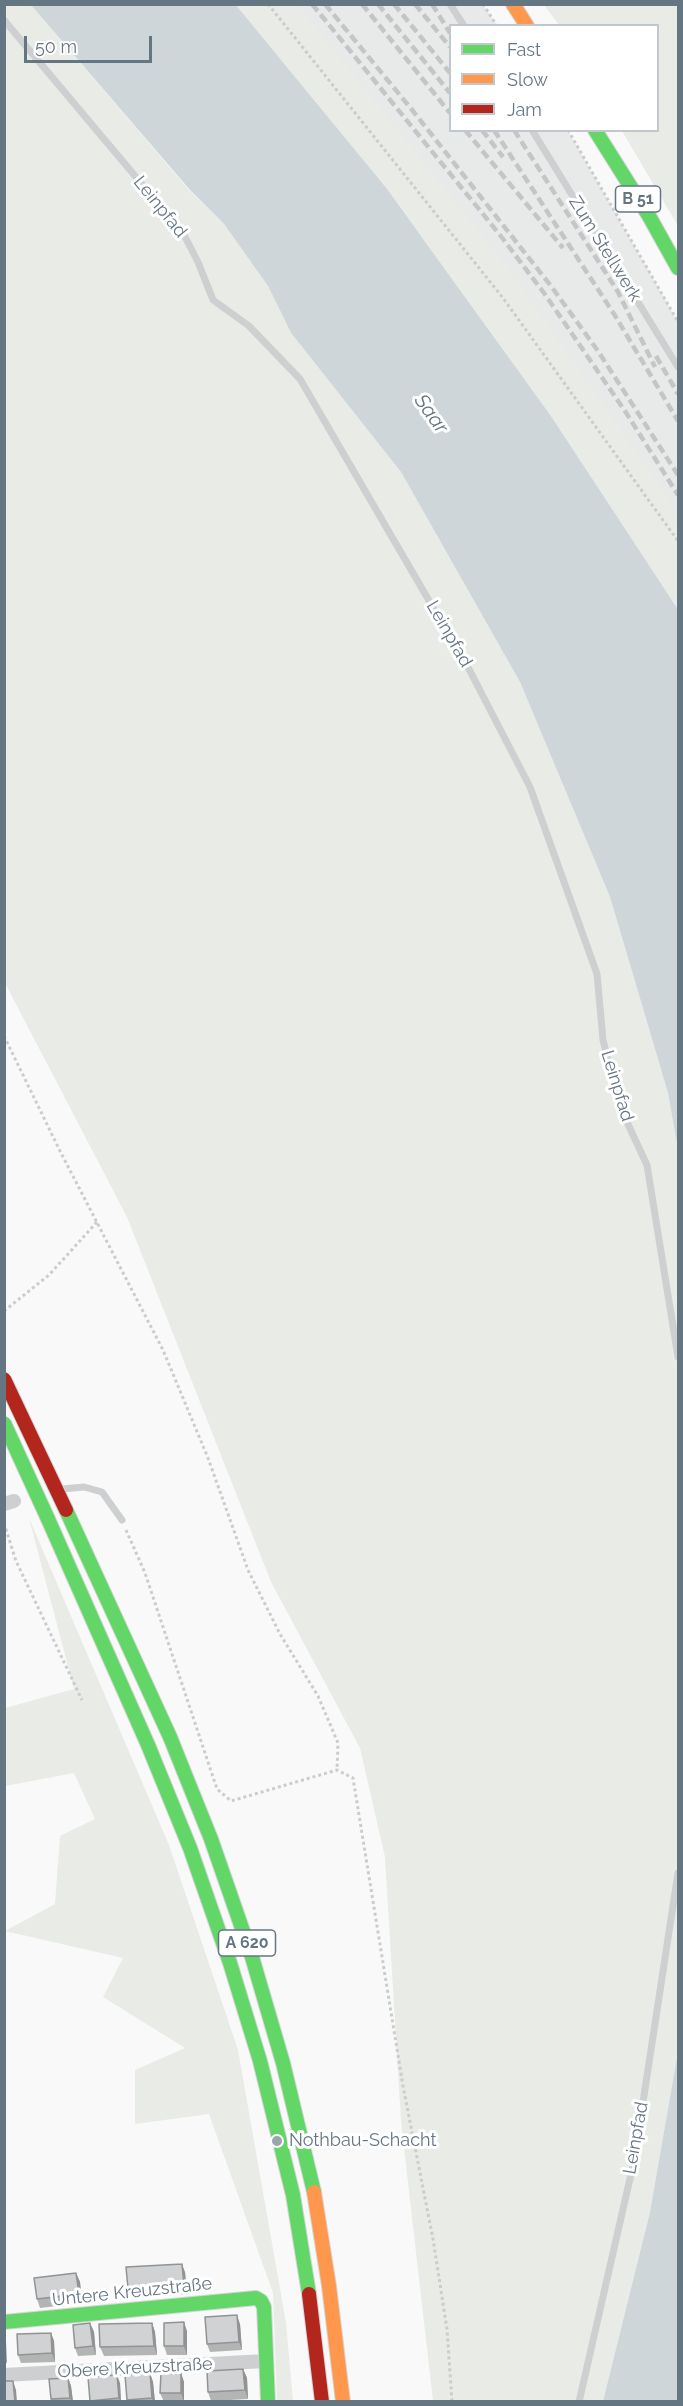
<!DOCTYPE html>
<html>
<head>
<meta charset="utf-8">
<style>
	body { margin:0 }
	#map { position:relative; width:683px; height:2406px; overflow:hidden; background:#f9f9f9; font-family:Raleway,sans-serif }
	canvas { display:block }
	.frame { position:absolute; inset:0; border:6px solid #657683; pointer-events:none }
	.legend { position:absolute; left:449px; top:24px; width:210px; height:108px; box-sizing:border-box; background:#fff; border:2px solid #c1c8cd; margin:0; padding:8px 10px; list-style:none; font-size:18px; color:#657683 }
	.legend li { display:flex; align-items:center; gap:12px; height:30px }
	.legend b { width:30px; border:2px solid #c1c8cd }
	.scale { position:absolute; left:24px; top:36px; width:128px; height:27px; box-sizing:border-box; border:3px solid #657683; border-top:0; padding-left:8px; font-size:18px; line-height:21px; white-space:nowrap; color:#657683; -webkit-text-stroke:4px #fff; paint-order:stroke }
</style>
</head>
<body>
<div id="map">
<canvas width="683" height="2406"></canvas>
<div class="frame"></div>
<ul class="legend">
<li><b style="height:8px;background:#63d668"></b>Fast</li>
<li><b style="height:8px;background:#ff974d"></b>Slow</li>
<li><b style="height:8px;background:#b3261e"></b>Jam</li>
</ul>
<div class="scale">50 m</div>
</div>
<script>
const c = document.querySelector('canvas').getContext('2d');
c.lineJoin = 'round';
function fillPath(path, color) {
  c.fillStyle = color;
  c.fill(path, 'evenodd');
}
function toPath(rows) {
  const path = new Path2D();
  for (const r of rows) {
    path.moveTo(r[0], r[1]);
    for (let i = 2; i < r.length; i += 2) path.lineTo(r[i], r[i + 1]);
  }
  return path;
}
function stroke(path, color, width, dash) {
  c.strokeStyle = color;
  c.lineWidth = width;
  c.lineCap = dash ? 'butt' : 'round';
  c.setLineDash(dash || []);
  c.stroke(path);
}
function write(font, color, halo, rows, align = 'center') {
  c.font = font + ' Raleway,sans-serif';
  c.lineWidth = 6;
  c.setLineDash([]);
  c.textBaseline = 'middle';
  c.strokeStyle = halo;
  c.fillStyle = color;
  for (const [text, x, y, turn = 0] of rows) {
    c.save();
    c.translate(x, y);
    c.rotate((+turn || 0) * Math.PI / 180);
    c.textAlign = isNaN(turn) ? turn : align;
    if (halo) c.strokeText(text, 0, 0);
    c.fillText(text, 0, 0);
    c.restore();
  }
}
const built = toPath([
	[240,5,483,5,497,25,450,26,450,130,568,131,678,322,678,563]
]);
const green = toPath([
	[4,5,31,5,189,190,224,224,268,286,291,333,401,472,520,682,610,897,668,1093,678,1150,678,2051,650,2212,603,2401,433,2401,401,2121,385,1857,360,1748,271,1582,127,1217,5,983],
	[236,5,298,5,510,270,654,477,678,517,678,610,551,416,387,189],
	[544,5,678,5,678,226,622,131,658,130,658,26,559,25],
	[29,1518,169,1845,238,2050,286,2323,293,2401,277,2401,273,2293,209,2114,135,2124,135,2070,185,2048,103,1997,123,1958,5,1931,55,1904,60,1836,95,1819,74,1773,5,1786,5,1708,74,1689]
]);
const water = toPath([
	[31,5,236,5,387,189,551,416,677,608,678,1150,668,1093,610,897,520,682,401,472,291,333,268,286,224,224,190,190],
	[678,2051,678,2401,603,2401,650,2212]
]);
const path = toPath([
	[268,4,503,298,678,541],
	[483,4,497,26],
	[568,130,678,322],
	[4,1036,61,1153,163,1350,208,1458,248,1570,280,1634,318,1696,338,1743,337,1770],
	[4,1311,49,1275,97,1222],
	[4,1523,16,1561,82,1700],
	[126,1530,145,1573,217,1789,231,1801,337,1770,353,1778,403,2086,433,2239,447,2329,452,2402]
]);
const lane = toPath([
	[450,4,464,26],
	[4,20,183,233,198,262,213,300,249,326,300,379,470,671,530,787,597,974,603,1040,619,1105,647,1165,678,1357],
	[532,130,678,367],
	[62,1489,84,1487,102,1492,122,1520],
	[579,2402,634,2161,678,1873]
]);
const street = toPath([
	[4,1504,14,1501],
	[4,2375,266,2361]
]);
const fast = toPath([
	[595,130,649,216,678,268],
	[66,1510,170,1737,211,1839,252,1957,283,2063,314,2192],
	[48,1519,148,1745,190,1848,230,1963,260,2061,293,2195,309,2294],
	[4,2322,256,2298,261,2301,264,2307,268,2402]
]);
const slow = toPath([
	[513,4,527,26],
	[314,2192,329,2286,343,2402]
]);
const jam = toPath([
	[309,2294,322,2402]
]);
const rail = toPath([
	[312,4,500,235,544,293,625,411,678,495],
	[325,4,413,111,551,286,598,351,678,475],
	[362,4,450,113],
	[378,4,450,93],
	[394,4,450,73],
	[415,4,450,47],
	[432,4,450,33],
	[465,130,563,248],
	[482,130,503,157],
	[494,130,614,314,678,421],
	[514,130,618,292,655,367],
	[656,356,678,394]
]);
const fastBridge = toPath([
	[4,1423,48,1519]
]);
const jamBridge = toPath([
	[4,1379,66,1510]
]);
const wall = toPath([
	[185,2272,187,2294,131,2298,128,2289],
	[76,2273,80,2282,82,2303,40,2308,37,2299],
	[90,2323,94,2332,96,2355,78,2356,75,2348],
	[152,2323,155,2332,157,2355,104,2356,100,2347],
	[240,2324,242,2350,210,2352,207,2344],
	[187,2331,187,2355,167,2355,164,2346],
	[51,2333,54,2341,55,2362,21,2363,18,2355],
	[243,2369,247,2378,248,2399,211,2401,208,2392],
	[150,2373,153,2382,155,2402,128,2402,127,2400],
	[181,2373,184,2382,184,2402,164,2402,160,2393],
	[88,2377,120,2383,121,2402,90,2402],
	[68,2378,71,2386,73,2402,51,2402,51,2399]
]);
const shadedWall = toPath([
	[182,2264,185,2272,187,2294,184,2286],
	[76,2273,80,2282,82,2303,79,2294],
	[237,2315,240,2324,242,2350,239,2342],
	[184,2322,187,2331,187,2355,184,2346],
	[90,2323,94,2332,96,2355,93,2346],
	[152,2323,155,2332,157,2355,154,2346],
	[51,2333,54,2341,55,2362,52,2353],
	[4,2337,6,2341,7,2364,4,2357],
	[243,2369,247,2378,248,2399,245,2390],
	[150,2373,153,2382,155,2402,153,2402,152,2398],
	[181,2373,184,2382,184,2402,181,2393],
	[117,2375,120,2383,121,2402,120,2402,119,2398],
	[68,2378,71,2386,73,2402,72,2402,70,2398],
	[13,2381,16,2390,17,2402,15,2402]
]);
const building = toPath([
	[182,2264,184,2286,128,2289,126,2267,182,2264],
	[76,2273,79,2294,37,2299,34,2278,76,2273],
	[237,2315,239,2342,207,2344,205,2317,237,2315],
	[184,2322,184,2346,164,2346,164,2323,184,2322],
	[90,2323,93,2346,75,2348,73,2325,90,2323],
	[152,2323,154,2346,100,2347,99,2324,152,2323],
	[51,2333,52,2353,18,2355,17,2334,51,2333],
	[243,2369,245,2390,208,2392,207,2371,243,2369],
	[150,2373,152,2398,127,2400,125,2375,150,2373],
	[161,2373,181,2373,181,2393,160,2393,161,2373],
	[117,2375,119,2398,90,2401,88,2377,117,2375],
	[68,2378,70,2398,51,2399,49,2379,68,2378],
	[4,2381,13,2381,15,2402,4,2402,4,2381]
]);
const markers = [
	[277,2141,6,"#99a4ac"]
];
const shields = [
	[638,199,45],
	[247,1943,57]
];
const shieldNames = [
	["B 51",638,199],
	["A 620",247,1943]
];
const streetNames = [
	["Leinpfad",160,207,51],
	["Zum Stellwerk",605,249,58],
	["Leinpfad",449,634,60],
	["Leinpfad",617,1086,73],
	["Leinpfad",636,2138,-80],
	["Untere Kreuzstraße",132,2292,-6],
	["Obere Kreuzstraße",135,2368,-3]
];
const poiNames = [
	["Nothbau-Schacht",289,2141]
];
const waterNames = [
	["Saar",431,414,54]
];
fillPath(built, '#e8e9e9');
fillPath(green, '#e8ebe6');
fillPath(water, '#ced6d9');
stroke(fast, '#d5d6d7', 16);
stroke(slow, '#d5d6d7', 16);
stroke(jam, '#d5d6d7', 16);
stroke(path, '#cbcccd', 3, [3, 3]);
stroke(lane, '#cecfd0', 7);
stroke(street, '#cecfd0', 14);
stroke(fast, '#63d668', 14);
stroke(slow, '#ff974d', 14);
stroke(jam, '#b3261e', 14);
stroke(rail, '#c3c5c6', 4.5, [9, 4.5]);
stroke(fastBridge, '#d5d6d6', 16, []);
stroke(jamBridge, '#d5d6d6', 16, []);
stroke(fastBridge, '#63d668', 14);
stroke(jamBridge, '#b3261e', 14);
fillPath(wall, '#b3b5b5');
fillPath(shadedWall, '#929394');
fillPath(building, '#d0d2d3');
stroke(building, '#929394', 1.5);
for (const [x, y, r, color] of markers) {
  const dot = new Path2D();
  dot.arc(x, y, r, 0, 2 * Math.PI);
  c.fillStyle = color;
  c.fill(dot);
  stroke(dot, '#fff', 2);
}
for (const [x, y, w] of shields) {
  const box = new Path2D();
  box.roundRect(x - w / 2, y - 13, w, 26, 4.5);
  c.fillStyle = '#fff';
  c.fill(box);
  stroke(box, '#657683', 1.5);
}
write('bold 16px', '#657683', null, shieldNames);
write('18px', '#657683', '#fff', streetNames);
write('18px', '#657683', '#fff', poiNames, 'left');
write('italic 20px', '#60757c', '#fff', waterNames);
</script>
</body>
</html>
